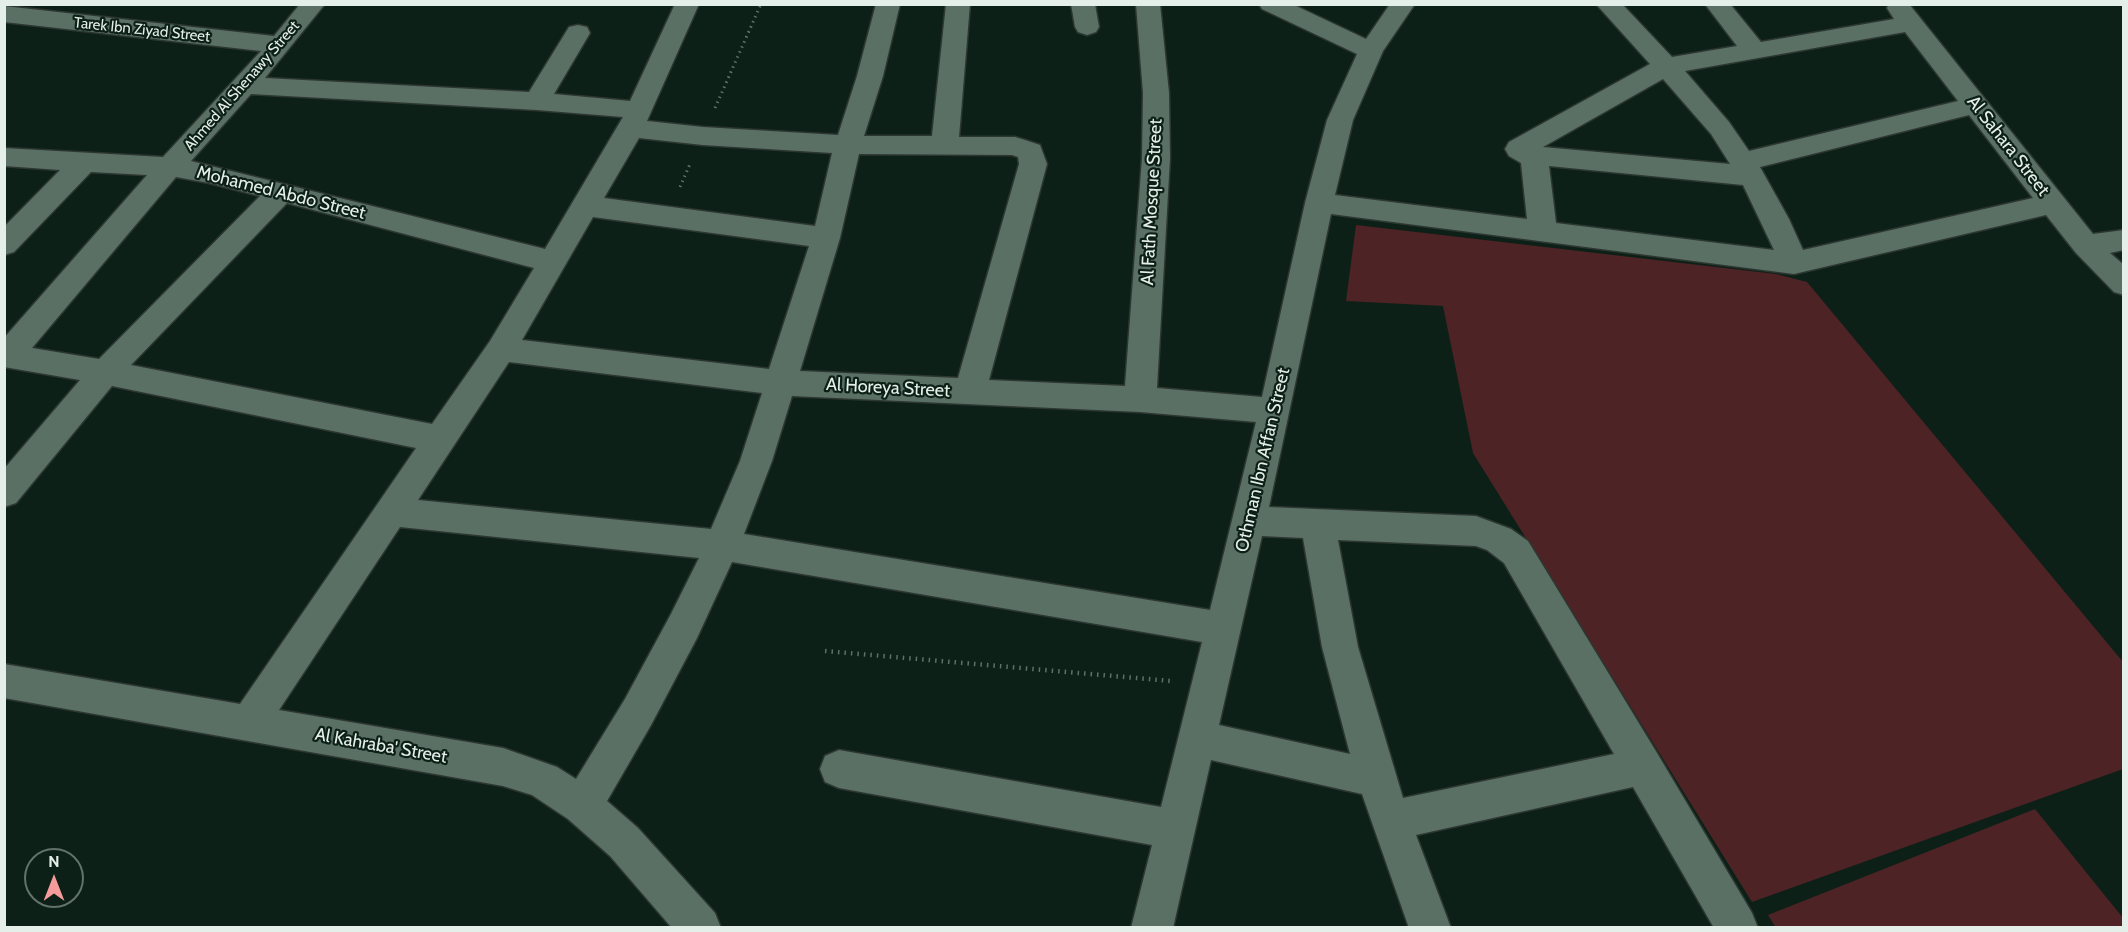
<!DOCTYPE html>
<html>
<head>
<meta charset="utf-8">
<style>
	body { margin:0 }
	#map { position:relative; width:2128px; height:932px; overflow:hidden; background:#0d2017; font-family:Cabin,sans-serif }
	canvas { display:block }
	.frame { position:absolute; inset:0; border:6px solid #e3efe8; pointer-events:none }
	.north { position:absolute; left:24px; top:848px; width:60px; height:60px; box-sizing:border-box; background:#0d2017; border:2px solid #63736b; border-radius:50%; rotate:0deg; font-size:16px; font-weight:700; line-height:24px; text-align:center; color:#e3efe8 }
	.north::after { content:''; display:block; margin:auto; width:21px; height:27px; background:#f59b9c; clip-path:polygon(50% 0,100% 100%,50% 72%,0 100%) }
</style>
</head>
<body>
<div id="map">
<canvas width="2128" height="932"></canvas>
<div class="frame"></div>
<div class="north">N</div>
</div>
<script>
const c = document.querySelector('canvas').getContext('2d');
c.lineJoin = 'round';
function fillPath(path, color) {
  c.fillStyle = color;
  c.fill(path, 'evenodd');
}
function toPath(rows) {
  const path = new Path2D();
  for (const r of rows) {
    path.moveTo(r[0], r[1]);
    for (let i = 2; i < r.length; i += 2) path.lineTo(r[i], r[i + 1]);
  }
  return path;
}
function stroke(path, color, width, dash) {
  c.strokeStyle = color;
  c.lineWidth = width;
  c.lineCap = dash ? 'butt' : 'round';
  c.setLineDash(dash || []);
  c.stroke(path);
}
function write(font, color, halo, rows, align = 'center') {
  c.font = font + ' Cabin,sans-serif';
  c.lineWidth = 4.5;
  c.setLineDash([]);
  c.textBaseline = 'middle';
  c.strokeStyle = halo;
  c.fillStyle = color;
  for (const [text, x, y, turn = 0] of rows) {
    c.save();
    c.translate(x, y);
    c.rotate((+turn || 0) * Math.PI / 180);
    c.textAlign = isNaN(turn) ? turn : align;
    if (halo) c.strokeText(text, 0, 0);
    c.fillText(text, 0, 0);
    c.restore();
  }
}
const green = toPath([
	[1356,225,1776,274,1807,282,2123,662,2123,769,1752,902,1473,453,1443,306,1346,301],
	[2035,809,2123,918,2123,927,1776,928,1768,915]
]);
const pathFar1 = toPath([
	[715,108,761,4],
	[680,187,690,164]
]);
const path = toPath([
	[825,651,1171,681]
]);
const street = toPath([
	[300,4,325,4,265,78,529,92,569,27,578,25,587,27,590,33,554,94,630,101,675,4,699,4,647,121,703,127,838,135,857,76,876,4,900,4,883,76,864,136,932,136,946,4,970,4,959,137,1015,137,1025,140,1040,145,1047,164,989,380,1125,386,1142,158,1143,93,1136,4,1160,4,1169,93,1170,158,1157,388,1262,397,1305,203,1327,120,1357,54,1262,9,1259,4,1292,4,1366,39,1390,4,1415,4,1383,51,1353,120,1335,195,1527,219,1521,163,1509,156,1505,149,1509,142,1650,64,1596,4,1622,4,1672,57,1737,46,1705,4,1730,4,1761,42,1894,19,1887,8,1889,4,1909,4,2093,234,2124,230,2124,250,2110,253,2124,265,2124,295,2114,292,2076,253,2046,215,1794,274,1331,214,1269,507,1476,516,1511,529,1528,541,1657,753,1752,913,1758,928,1714,928,1633,787,1416,835,1451,928,1409,928,1362,794,1211,760,1173,928,1131,928,1152,845,839,788,825,782,820,769,825,756,839,750,1161,807,1202,642,732,562,697,638,651,725,607,801,638,828,715,913,721,928,672,928,610,856,568,819,532,795,503,786,4,698,4,664,240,704,416,448,112,386,16,503,4,507,4,469,80,380,4,367,4,338,147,175,91,172,14,252,4,255,4,227,60,170,4,166,4,148,163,157,261,51,4,22,4,6,274,36,300,4],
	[1905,32,1958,101,1749,151,1729,122,1685,71,1905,32],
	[1663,79,1711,134,1730,164,1543,147,1663,79],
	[251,94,537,110,623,117,545,249,191,161,251,94],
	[1969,115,2033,198,1803,250,1789,219,1760,167,1969,115],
	[639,138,703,145,832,153,815,226,604,198,639,138],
	[859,154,1012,155,1018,157,1019,164,958,378,800,371,840,238,859,154],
	[1549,166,1743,185,1774,250,1556,223,1549,166],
	[176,177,209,183,260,196,99,359,32,348,176,177],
	[287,203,534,268,490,341,432,424,131,365,287,203],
	[593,217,809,246,769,369,522,340,593,217],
	[509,362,762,393,740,461,711,529,418,500,509,362],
	[792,396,1140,412,1256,422,1210,610,744,534,772,461,792,396],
	[400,527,699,558,671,614,625,699,576,779,557,767,503,748,279,710,400,527],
	[1262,536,1303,538,1322,647,1350,754,1219,725,1262,536],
	[1338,540,1476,546,1487,550,1504,563,1614,754,1403,798,1358,647,1338,540],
	[1071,4,1095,4,1099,27,1096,32,1087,35,1078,32,1075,27,1071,4]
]);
const farStreetnames = [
	["Tarek Ibn Ziyad Street",142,30,6],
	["Ahmed Al Shenawy Street",242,86,-49]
];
const streetNames = [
	["Al Sahara Street",2008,146,52],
	["Mohamed Abdo Street",281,193,14],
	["Al Fath Mosque Street",1152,202,-87],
	["Al Horeya Street",888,388,3],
	["Othman Ibn Affan Street",1263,460,-77],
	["Al Kahraba' Street",381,746,10]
];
fillPath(green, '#4d2325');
stroke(street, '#2d3732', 3);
stroke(pathFar1, '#5f7067', 3, [1.5, 4]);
stroke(path, '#5f7067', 4.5, [1.5, 5]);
fillPath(street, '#5a7065');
write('15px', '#e3efe8', '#0d2017', farStreetnames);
write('18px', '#e3efe8', '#0d2017', streetNames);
</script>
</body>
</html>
